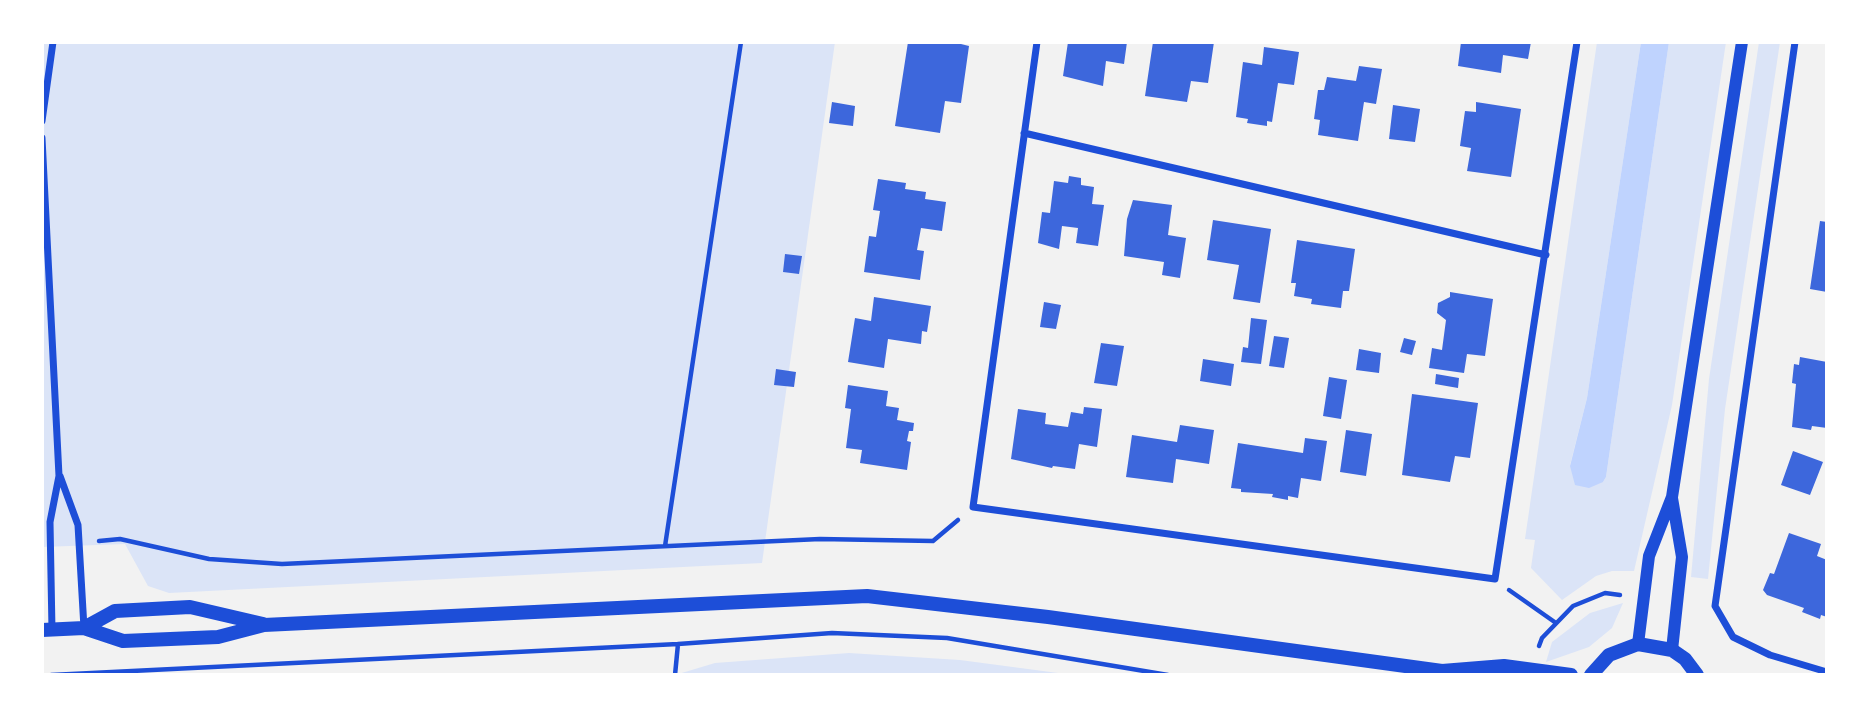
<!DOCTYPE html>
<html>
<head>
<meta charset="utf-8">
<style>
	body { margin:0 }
	#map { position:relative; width:1869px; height:717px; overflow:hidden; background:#f2f2f2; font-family:"Space Grotesk",sans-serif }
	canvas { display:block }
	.frame { position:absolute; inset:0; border:44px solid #fff; pointer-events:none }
</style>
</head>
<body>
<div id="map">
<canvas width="1869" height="717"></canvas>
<div class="frame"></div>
</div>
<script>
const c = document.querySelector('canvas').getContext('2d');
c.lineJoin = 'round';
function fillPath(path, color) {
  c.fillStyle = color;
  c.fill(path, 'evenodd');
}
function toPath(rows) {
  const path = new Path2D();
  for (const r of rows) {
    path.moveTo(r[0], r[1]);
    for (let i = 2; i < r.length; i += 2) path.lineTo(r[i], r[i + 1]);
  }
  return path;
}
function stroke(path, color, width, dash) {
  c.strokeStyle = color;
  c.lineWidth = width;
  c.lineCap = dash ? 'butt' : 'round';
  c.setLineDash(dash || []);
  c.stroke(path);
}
const green = toPath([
	[42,42,835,42,762,563,169,593,148,586,125,544,42,547],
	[1597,42,1641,42,1587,398,1570,465,1603,482,1606,477,1669,42,1726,42,1672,405,1634,571,1612,571,1596,576,1562,600,1531,568,1535,540,1525,539],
	[1759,42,1780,42,1725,409,1708,579,1691,577,1709,379],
	[1623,603,1612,628,1589,647,1546,662,1552,642,1590,613],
	[849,653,960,660,1073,675,675,675,715,663]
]);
const water = toPath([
	[1641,42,1669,42,1606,477,1603,482,1589,488,1575,485,1570,466,1587,398]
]);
const building = toPath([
	[908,42,953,42,969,46,961,103,945,101,940,133,895,126],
	[1068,42,1127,42,1124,64,1106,61,1103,86,1063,76],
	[1153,42,1214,42,1208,83,1191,81,1187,102,1145,96],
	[1461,42,1531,42,1528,59,1503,55,1501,73,1458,66],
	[1264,47,1299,52,1294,85,1278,83,1272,122,1267,121,1267,126,1247,123,1248,119,1236,117,1243,62,1262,65],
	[1359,66,1382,69,1376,104,1364,102,1358,141,1318,135,1320,120,1314,119,1318,90,1324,90,1327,77,1356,81],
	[832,102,855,106,853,126,829,123],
	[1476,102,1521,109,1511,177,1467,171,1471,148,1460,146,1465,111,1476,112],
	[1393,105,1420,109,1415,142,1389,139],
	[1069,176,1081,178,1081,185,1094,187,1092,204,1104,205,1098,246,1076,243,1078,228,1062,226,1059,249,1038,243,1042,212,1050,213,1054,181,1068,183],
	[878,179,906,183,905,189,926,192,925,199,946,202,942,231,921,228,917,250,924,251,920,280,864,272,869,236,876,237,880,211,873,210],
	[1133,200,1172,205,1168,235,1186,238,1180,278,1162,275,1164,262,1124,256,1127,219],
	[1213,220,1271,229,1260,303,1233,299,1239,265,1207,260],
	[1820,221,1827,222,1827,292,1810,289],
	[1297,240,1355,249,1349,291,1343,291,1341,308,1311,304,1312,299,1294,296,1296,283,1291,283],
	[785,254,802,256,799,274,783,272],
	[1450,292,1493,299,1485,356,1467,354,1464,373,1429,368,1432,348,1442,350,1446,320,1437,313,1438,303,1450,297],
	[874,297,931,306,927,332,922,331,921,344,888,339,884,368,848,362,855,318,871,321],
	[1044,302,1061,305,1056,329,1040,327],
	[1251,318,1267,320,1261,364,1241,362,1243,347,1248,348],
	[1274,336,1289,338,1284,368,1269,366],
	[1404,338,1416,341,1412,355,1400,352],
	[1101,343,1124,346,1117,386,1094,383],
	[1359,349,1381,353,1379,373,1356,370],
	[1800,357,1827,362,1827,428,1812,426,1811,430,1792,427,1796,384,1792,383,1794,364,1799,365],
	[1203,359,1234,364,1231,386,1200,381],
	[776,369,796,372,794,387,774,385],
	[1436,374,1459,378,1458,388,1435,384],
	[1329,377,1347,380,1341,419,1323,416],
	[848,385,888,391,886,406,899,408,897,420,914,423,913,431,909,431,907,441,911,442,907,470,860,463,862,450,846,448,851,409,845,408],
	[1412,394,1478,403,1470,458,1455,456,1450,482,1402,475],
	[1084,407,1102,409,1097,447,1079,444,1075,469,1053,466,1052,468,1011,459,1018,409,1046,413,1045,424,1068,427,1071,412,1083,414],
	[1180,425,1214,430,1209,464,1176,459,1173,483,1126,477,1132,435,1177,442],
	[1346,430,1372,434,1366,476,1340,472],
	[1305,438,1327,441,1321,481,1301,478,1298,498,1288,496,1288,500,1272,497,1273,494,1241,492,1241,489,1231,488,1238,443,1303,453],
	[1793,451,1823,462,1810,495,1781,485],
	[1789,533,1821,544,1817,556,1827,560,1827,617,1821,615,1820,619,1802,612,1804,608,1767,595,1763,590,1770,573,1774,574]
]);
const path = toPath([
	[99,541,120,539,209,559,282,564,820,539,933,541,958,520],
	[665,546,741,42],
	[1509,590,1556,623],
	[1539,646,1542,638,1573,606,1605,593,1620,595],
	[51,675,678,644,832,633,947,638,1168,675],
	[675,675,678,644]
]);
const minor = toPath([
	[1037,42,973,507,1495,579,1577,42],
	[1795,42,1715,606,1733,637,1770,655,1827,672],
	[42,121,53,42],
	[1024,133,1546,255],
	[42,138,59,476,50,522,52,630],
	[60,476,78,525,84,628]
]);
const tertiary = toPath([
	[1638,644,1649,556,1672,497,1742,42],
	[1672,650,1682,557,1672,498]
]);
const secondary = toPath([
	[84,628,115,611,190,607,263,624],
	[42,630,84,628,123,641,218,637,264,625,867,596,1048,617,1442,671,1504,666,1571,675],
	[1591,675,1609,655,1638,644,1672,650,1685,659,1697,675]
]);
fillPath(green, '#dbe4f7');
fillPath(water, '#bfd3fe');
fillPath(building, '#3d67dc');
stroke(path, '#1d4ed8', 4.5);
stroke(minor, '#1d4ed8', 7);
stroke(tertiary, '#1d4ed8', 12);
stroke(secondary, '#1d4ed8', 14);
</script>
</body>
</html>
